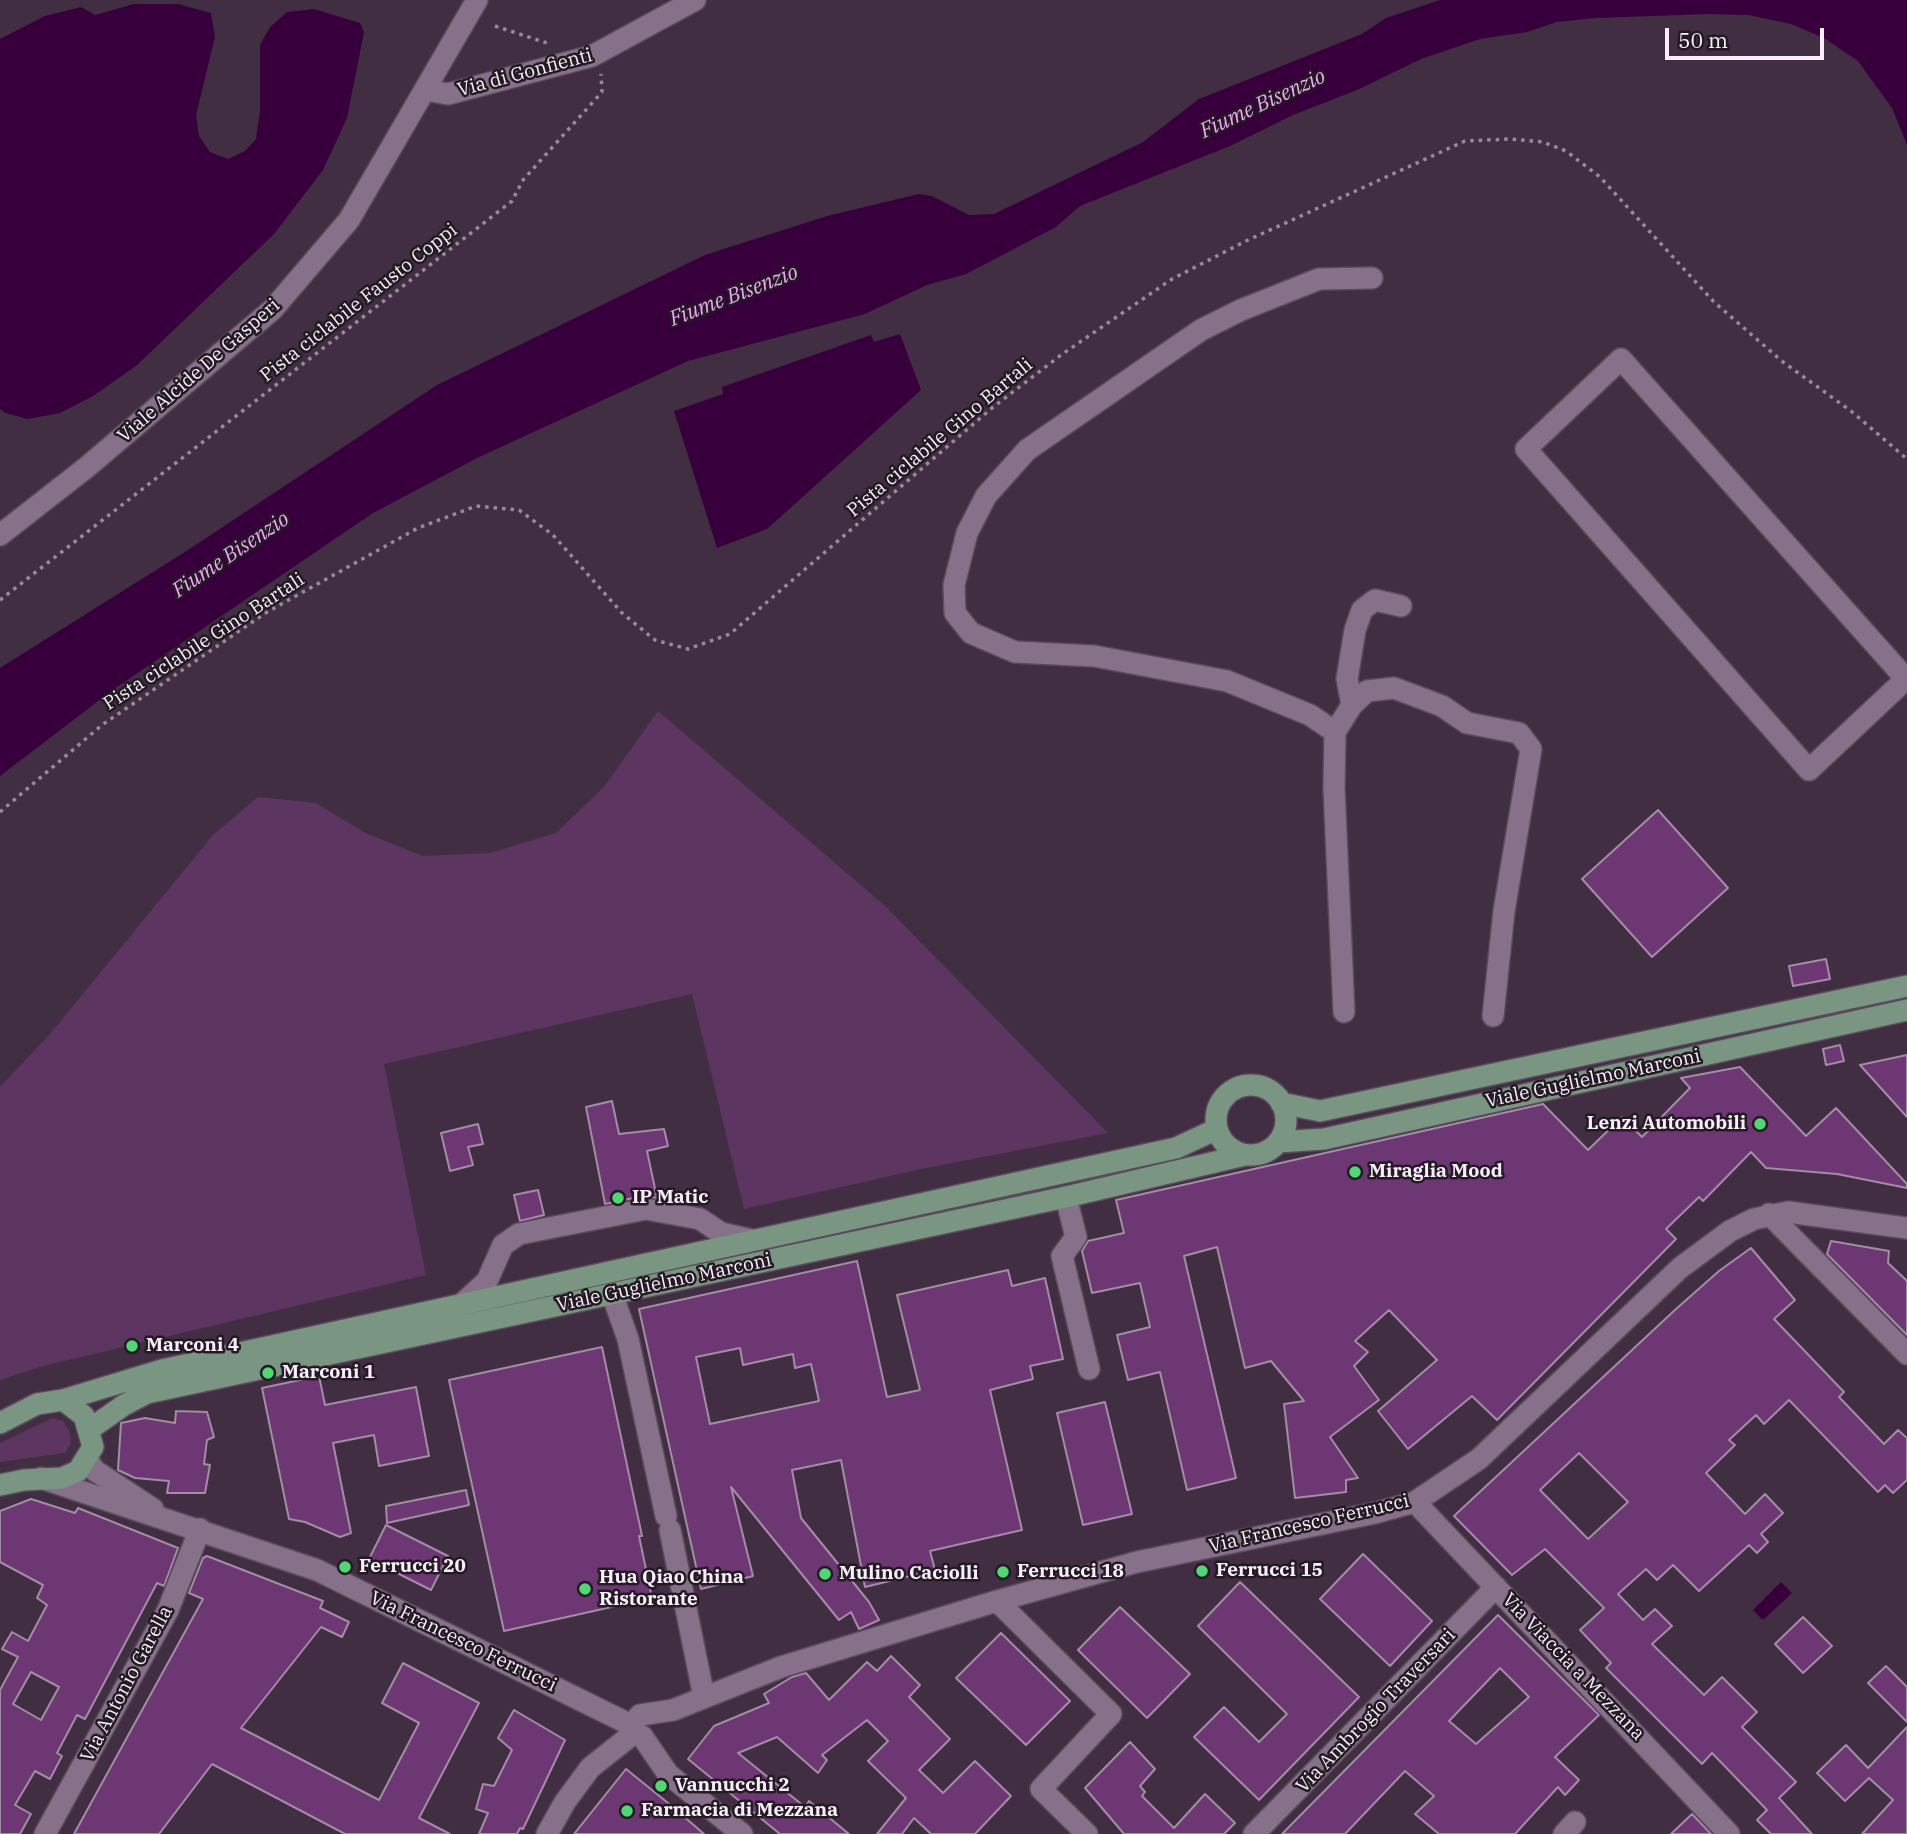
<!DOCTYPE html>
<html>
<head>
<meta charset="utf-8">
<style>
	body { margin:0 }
	#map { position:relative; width:1907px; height:1834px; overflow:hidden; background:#412e43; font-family:"IBM Plex Serif",serif }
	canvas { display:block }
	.scale { position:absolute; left:1665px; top:28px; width:159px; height:32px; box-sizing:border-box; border:4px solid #faedfb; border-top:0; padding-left:9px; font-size:21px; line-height:24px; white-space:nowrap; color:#faedfb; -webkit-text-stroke:5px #231a23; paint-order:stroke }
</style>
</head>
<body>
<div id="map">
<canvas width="1907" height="1834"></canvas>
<div class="scale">50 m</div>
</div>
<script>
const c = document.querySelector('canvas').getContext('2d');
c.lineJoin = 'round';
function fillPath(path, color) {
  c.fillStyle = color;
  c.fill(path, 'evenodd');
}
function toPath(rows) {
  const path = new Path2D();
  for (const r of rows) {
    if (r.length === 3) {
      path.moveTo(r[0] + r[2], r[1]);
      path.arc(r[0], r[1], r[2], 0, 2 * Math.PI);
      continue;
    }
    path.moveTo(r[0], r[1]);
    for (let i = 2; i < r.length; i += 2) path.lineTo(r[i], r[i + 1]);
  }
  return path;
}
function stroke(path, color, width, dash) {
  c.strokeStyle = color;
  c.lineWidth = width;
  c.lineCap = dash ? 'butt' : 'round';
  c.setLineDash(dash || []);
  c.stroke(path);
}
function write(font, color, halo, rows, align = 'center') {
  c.font = font + ' "IBM Plex Serif",serif';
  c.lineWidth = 5;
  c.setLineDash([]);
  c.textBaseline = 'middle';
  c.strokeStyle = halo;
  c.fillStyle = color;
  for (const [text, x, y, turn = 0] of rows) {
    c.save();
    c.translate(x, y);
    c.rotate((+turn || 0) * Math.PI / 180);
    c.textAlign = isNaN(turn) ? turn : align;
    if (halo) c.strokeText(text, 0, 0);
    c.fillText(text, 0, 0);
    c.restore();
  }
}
const green = toPath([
	[658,711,884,905,1108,1133,921,1169,744,1209,692,994,384,1064,426,1275,43,1366,0,1380,0,1087,50,1034,213,835,258,797,316,803,365,833,423,856,490,853,556,833,604,787],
	[52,1418,63,1421,70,1433,71,1443,65,1453,0,1462,0,1443]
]);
const water = toPath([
	[1440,0,1907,0,1907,145,1892,108,1858,61,1824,38,1791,24,1748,15,1709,14,1595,18,1557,22,1527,32,1480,39,1421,59,1357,90,1293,115,1230,146,1080,206,1056,227,966,274,927,285,865,314,688,361,477,458,373,513,114,689,0,776,0,668,188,550,437,385,705,255,827,216,919,194,932,196,969,215,994,214,1143,142,1199,99,1362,34,1386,18],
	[134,4,178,4,211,13,215,37,196,115,199,136,210,152,228,159,245,151,256,139,260,111,260,45,270,27,287,12,314,9,360,23,364,32,347,118,323,170,274,234,136,366,93,396,60,413,28,419,5,413,0,409,0,39,45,16,81,7,95,15],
	[900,334,921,390,767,529,717,548,674,411,723,394,722,387,871,335,874,342],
	[1781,1582,1792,1593,1763,1620,1753,1610]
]);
const building = toPath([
	[1658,810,1728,888,1652,957,1582,879,1658,810],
	[1826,959,1830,979,1793,986,1789,966,1826,959],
	[1840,1045,1844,1061,1826,1065,1823,1049,1840,1045],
	[1907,1055,1907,1117,1860,1065,1907,1055],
	[1740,1067,1806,1136,1836,1108,1907,1184,1907,1188,1837,1174,1766,1168,1751,1152,1703,1201,1699,1197,1666,1229,1676,1239,1497,1420,1472,1396,1408,1449,1378,1411,1437,1360,1389,1310,1355,1341,1368,1352,1354,1366,1379,1400,1330,1437,1358,1478,1346,1480,1346,1492,1295,1498,1284,1404,1304,1401,1271,1361,1245,1368,1217,1247,1184,1256,1236,1478,1187,1490,1160,1372,1128,1380,1117,1335,1150,1327,1140,1283,1092,1293,1082,1251,1088,1241,1124,1233,1116,1200,1543,1104,1588,1150,1622,1117,1642,1137,1690,1088,1681,1078,1740,1067],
	[612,1101,619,1134,664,1129,668,1146,647,1151,657,1198,643,1196,605,1204,586,1107,612,1101],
	[478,1124,483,1144,468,1147,473,1165,450,1171,441,1133,478,1124],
	[538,1190,544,1215,520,1221,514,1195,538,1190],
	[1831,1241,1889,1251,1888,1263,1907,1281,1907,1335,1827,1254,1831,1241],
	[1751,1248,1795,1300,1774,1319,1844,1392,1839,1397,1884,1444,1898,1430,1907,1438,1907,1480,1893,1493,1885,1485,1878,1492,1789,1400,1764,1424,1756,1415,1729,1440,1735,1445,1706,1473,1745,1514,1765,1494,1783,1513,1761,1534,1768,1542,1757,1553,1749,1545,1699,1591,1673,1565,1657,1580,1646,1569,1618,1594,1643,1620,1655,1609,1672,1626,1652,1644,1704,1695,1722,1677,1757,1712,1742,1727,1796,1782,1779,1798,1812,1834,1771,1834,1757,1820,1767,1810,1712,1753,1702,1764,1606,1668,1611,1663,1580,1630,1604,1608,1545,1549,1512,1575,1454,1516,1676,1309,1719,1271,1751,1248],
	[1579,1453,1628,1502,1588,1539,1540,1490,1579,1453],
	[857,1261,887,1397,920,1390,897,1295,1008,1270,1012,1286,1045,1278,1063,1359,1030,1366,1033,1379,990,1390,1022,1530,930,1551,935,1570,865,1587,841,1460,792,1470,801,1518,869,1602,879,1620,859,1629,851,1612,839,1620,731,1487,753,1576,701,1589,639,1309,857,1261],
	[740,1348,743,1365,793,1354,795,1368,811,1364,819,1401,710,1424,696,1357,740,1348],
	[602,1347,642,1536,639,1536,652,1598,504,1631,449,1380,602,1347],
	[319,1376,325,1405,416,1387,429,1456,379,1466,374,1435,333,1443,351,1533,340,1537,305,1522,289,1519,262,1388,319,1376],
	[1105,1402,1132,1514,1083,1525,1057,1413,1105,1402],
	[176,1411,207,1412,214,1437,207,1440,204,1464,210,1465,205,1493,167,1493,169,1481,135,1478,118,1470,121,1423,145,1418,175,1423,176,1411],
	[466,1490,469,1505,387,1523,386,1506,466,1490],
	[31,1499,75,1513,78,1508,178,1548,164,1586,157,1583,85,1719,77,1715,57,1753,62,1756,50,1779,35,1771,15,1805,31,1814,20,1834,0,1834,0,1690,18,1657,2,1649,12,1632,28,1641,47,1605,37,1598,43,1585,0,1562,0,1511,31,1499],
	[31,1672,59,1687,41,1720,13,1704,31,1672],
	[386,1525,448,1556,431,1590,369,1559,386,1525],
	[1363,1554,1432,1621,1390,1666,1320,1599,1363,1554],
	[207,1556,323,1601,320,1608,349,1622,342,1637,321,1627,241,1728,379,1800,419,1723,382,1703,403,1663,479,1703,419,1818,450,1834,345,1834,212,1764,159,1834,74,1834,203,1599,189,1593,203,1558,207,1556],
	[1240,1582,1359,1697,1259,1800,1194,1737,1224,1707,1259,1742,1287,1714,1198,1626,1240,1582],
	[1120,1607,1190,1674,1147,1718,1078,1650,1120,1607],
	[1498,1615,1599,1715,1555,1757,1579,1780,1565,1795,1558,1787,1515,1834,1439,1834,1415,1814,1434,1796,1405,1771,1345,1834,1282,1834,1498,1615],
	[1500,1668,1529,1697,1476,1744,1449,1721,1500,1668],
	[1803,1617,1832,1646,1803,1673,1775,1644,1803,1617],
	[1001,1633,1070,1701,1026,1745,956,1678,1001,1633],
	[891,1656,920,1685,909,1697,950,1739,919,1770,943,1793,975,1761,1011,1796,975,1834,931,1834,914,1818,902,1834,877,1834,906,1798,868,1761,888,1741,867,1720,822,1755,827,1760,818,1773,777,1737,738,1753,805,1807,809,1801,849,1834,780,1834,688,1759,714,1726,769,1703,764,1694,792,1677,806,1673,829,1700,867,1662,877,1671,891,1656],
	[1886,1666,1907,1687,1907,1722,1868,1683,1886,1666],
	[514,1710,565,1740,523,1829,520,1828,517,1834,479,1834,488,1813,476,1809,483,1784,494,1786,512,1750,498,1738,514,1710],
	[1907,1727,1907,1834,1862,1834,1893,1800,1869,1778,1845,1801,1817,1773,1846,1745,1868,1768,1907,1727],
	[1130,1742,1155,1769,1140,1786,1145,1792,1142,1796,1174,1828,1205,1794,1235,1823,1224,1834,1124,1834,1085,1788,1130,1742],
	[626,1769,673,1807,704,1834,574,1834,626,1769],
	[1692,1814,1711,1834,1671,1834,1692,1814]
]);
const path = toPath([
	[495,26,550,44],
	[0,600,512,201,523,180,602,92,601,74],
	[0,812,102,725,267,612,418,528,476,506,519,510,553,535,622,613,655,640,688,649,730,634,992,408,1061,355,1172,279,1246,241,1465,141,1510,139,1543,142,1566,151,1600,177,1714,302,1783,362,1851,411,1907,459]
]);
const minor = toPath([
	[426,90,448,94,592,56,695,0],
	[0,535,87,467,273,309,349,220,477,0],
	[1906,679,1809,770,1526,449,1621,359,1907,680],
	[1352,705,1347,679,1355,630,1362,610,1375,600,1401,606],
	[1335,732,1310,715,1227,681,1094,656,1015,652,971,633,955,613,954,585,967,533,986,496,1027,450,1201,330,1241,310,1319,279,1372,278],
	[1344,1012,1334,788,1335,732,1352,705,1367,691,1394,688,1442,706,1467,723,1519,733,1531,749,1504,911,1493,1016],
	[1066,1197,1076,1237,1062,1256,1089,1369],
	[1769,1214,1907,1354],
	[612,1294,628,1339,666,1516],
	[462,1304,487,1281,503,1245,519,1234,646,1209,700,1219,721,1233,752,1240],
	[88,1460,94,1470,153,1509],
	[41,1478,317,1570,631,1725],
	[1415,1502,1729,1834],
	[670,1530,704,1697],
	[997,1601,1111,1714,1041,1789,1087,1834],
	[642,1736,633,1732,631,1725,640,1715,673,1710,781,1667,997,1601,1137,1562,1375,1513,1415,1502,1479,1459,1680,1268,1730,1231,1754,1219,1788,1212,1907,1228],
	[642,1736,668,1774,742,1834],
	[45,1834,168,1610,200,1529],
	[547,1834,565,1802,590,1768,634,1733],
	[1254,1834,1496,1587],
	[1564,1834,1575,1822]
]);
const major = toPath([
	[1251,1120,35],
	[1281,1103,1320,1111,1907,986],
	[1278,1142,1324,1139,1907,1010],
	[63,1400,162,1370,1176,1148,1217,1129],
	[0,1423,37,1404,63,1400,84,1416,93,1447,78,1471,62,1478,24,1480,0,1485],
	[90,1429,124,1405,147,1393,1066,1197,1245,1155]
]);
const markers = [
	[1760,1124,7,"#51d674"],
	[1355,1172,7,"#51d674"],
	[618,1198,7,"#51d674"],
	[132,1346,7,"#51d674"],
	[268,1373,7,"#51d674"],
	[345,1567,7,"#51d674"],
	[1202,1571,7,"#51d674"],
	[1003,1572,7,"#51d674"],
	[825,1574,7,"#51d674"],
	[585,1589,7,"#51d674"],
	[661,1786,7,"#51d674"],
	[627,1811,7,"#51d674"]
];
const streetNames = [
	["Via di Gonfienti",525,73,-15],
	["Pista ciclabile Fausto Coppi",359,303,-38],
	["Viale Alcide De Gasperi",199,371,-41],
	["Pista ciclabile Gino Bartali",940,438,-40],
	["Pista ciclabile Gino Bartali",204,642,-33],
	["Viale Guglielmo Marconi",1593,1079,-12],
	["Viale Guglielmo Marconi",664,1283,-12],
	["Via Francesco Ferrucci",1309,1524,-13],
	["Via Francesco Ferrucci",463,1642,26],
	["Via Viaccia a Mezzana",1573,1667,46],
	["Via Antonio Garella",127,1684,-62],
	["Via Ambrogio Traversari",1376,1711,-46]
];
const poiNames = [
	["Lenzi Automobili",1746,1124,"right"],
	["Miraglia Mood",1369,1172],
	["IP Matic",632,1198],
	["Marconi 4",146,1346],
	["Marconi 1",282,1373],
	["Ferrucci 20",359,1567],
	["Ferrucci 15",1216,1571],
	["Ferrucci 18",1017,1572],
	["Mulino Caciolli",839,1574],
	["Hua Qiao China",599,1578],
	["Ristorante",599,1600],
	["Vannucchi 2",675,1786],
	["Farmacia di Mezzana",641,1811]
];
const waterNames = [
	["Fiume Bisenzio",1263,104,-25],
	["Fiume Bisenzio",734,296,-21],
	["Fiume Bisenzio",231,555,-34]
];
fillPath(green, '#5c3660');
fillPath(water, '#37003c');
fillPath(building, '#6d3773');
stroke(building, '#a38ca5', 2);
stroke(minor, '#5a4a5b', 24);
stroke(major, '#5a4a5b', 24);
stroke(path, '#99899b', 3.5, [3.5, 5]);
stroke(minor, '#877089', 21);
stroke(major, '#7a9682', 21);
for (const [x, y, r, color] of markers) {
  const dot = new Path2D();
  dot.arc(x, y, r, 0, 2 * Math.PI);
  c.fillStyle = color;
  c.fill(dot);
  stroke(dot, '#231a23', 2.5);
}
write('19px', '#faedfb', '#231a23', streetNames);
write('bold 19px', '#faedfb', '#231a23', poiNames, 'left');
write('italic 21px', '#f3a5fa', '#231a23', waterNames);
</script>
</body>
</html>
